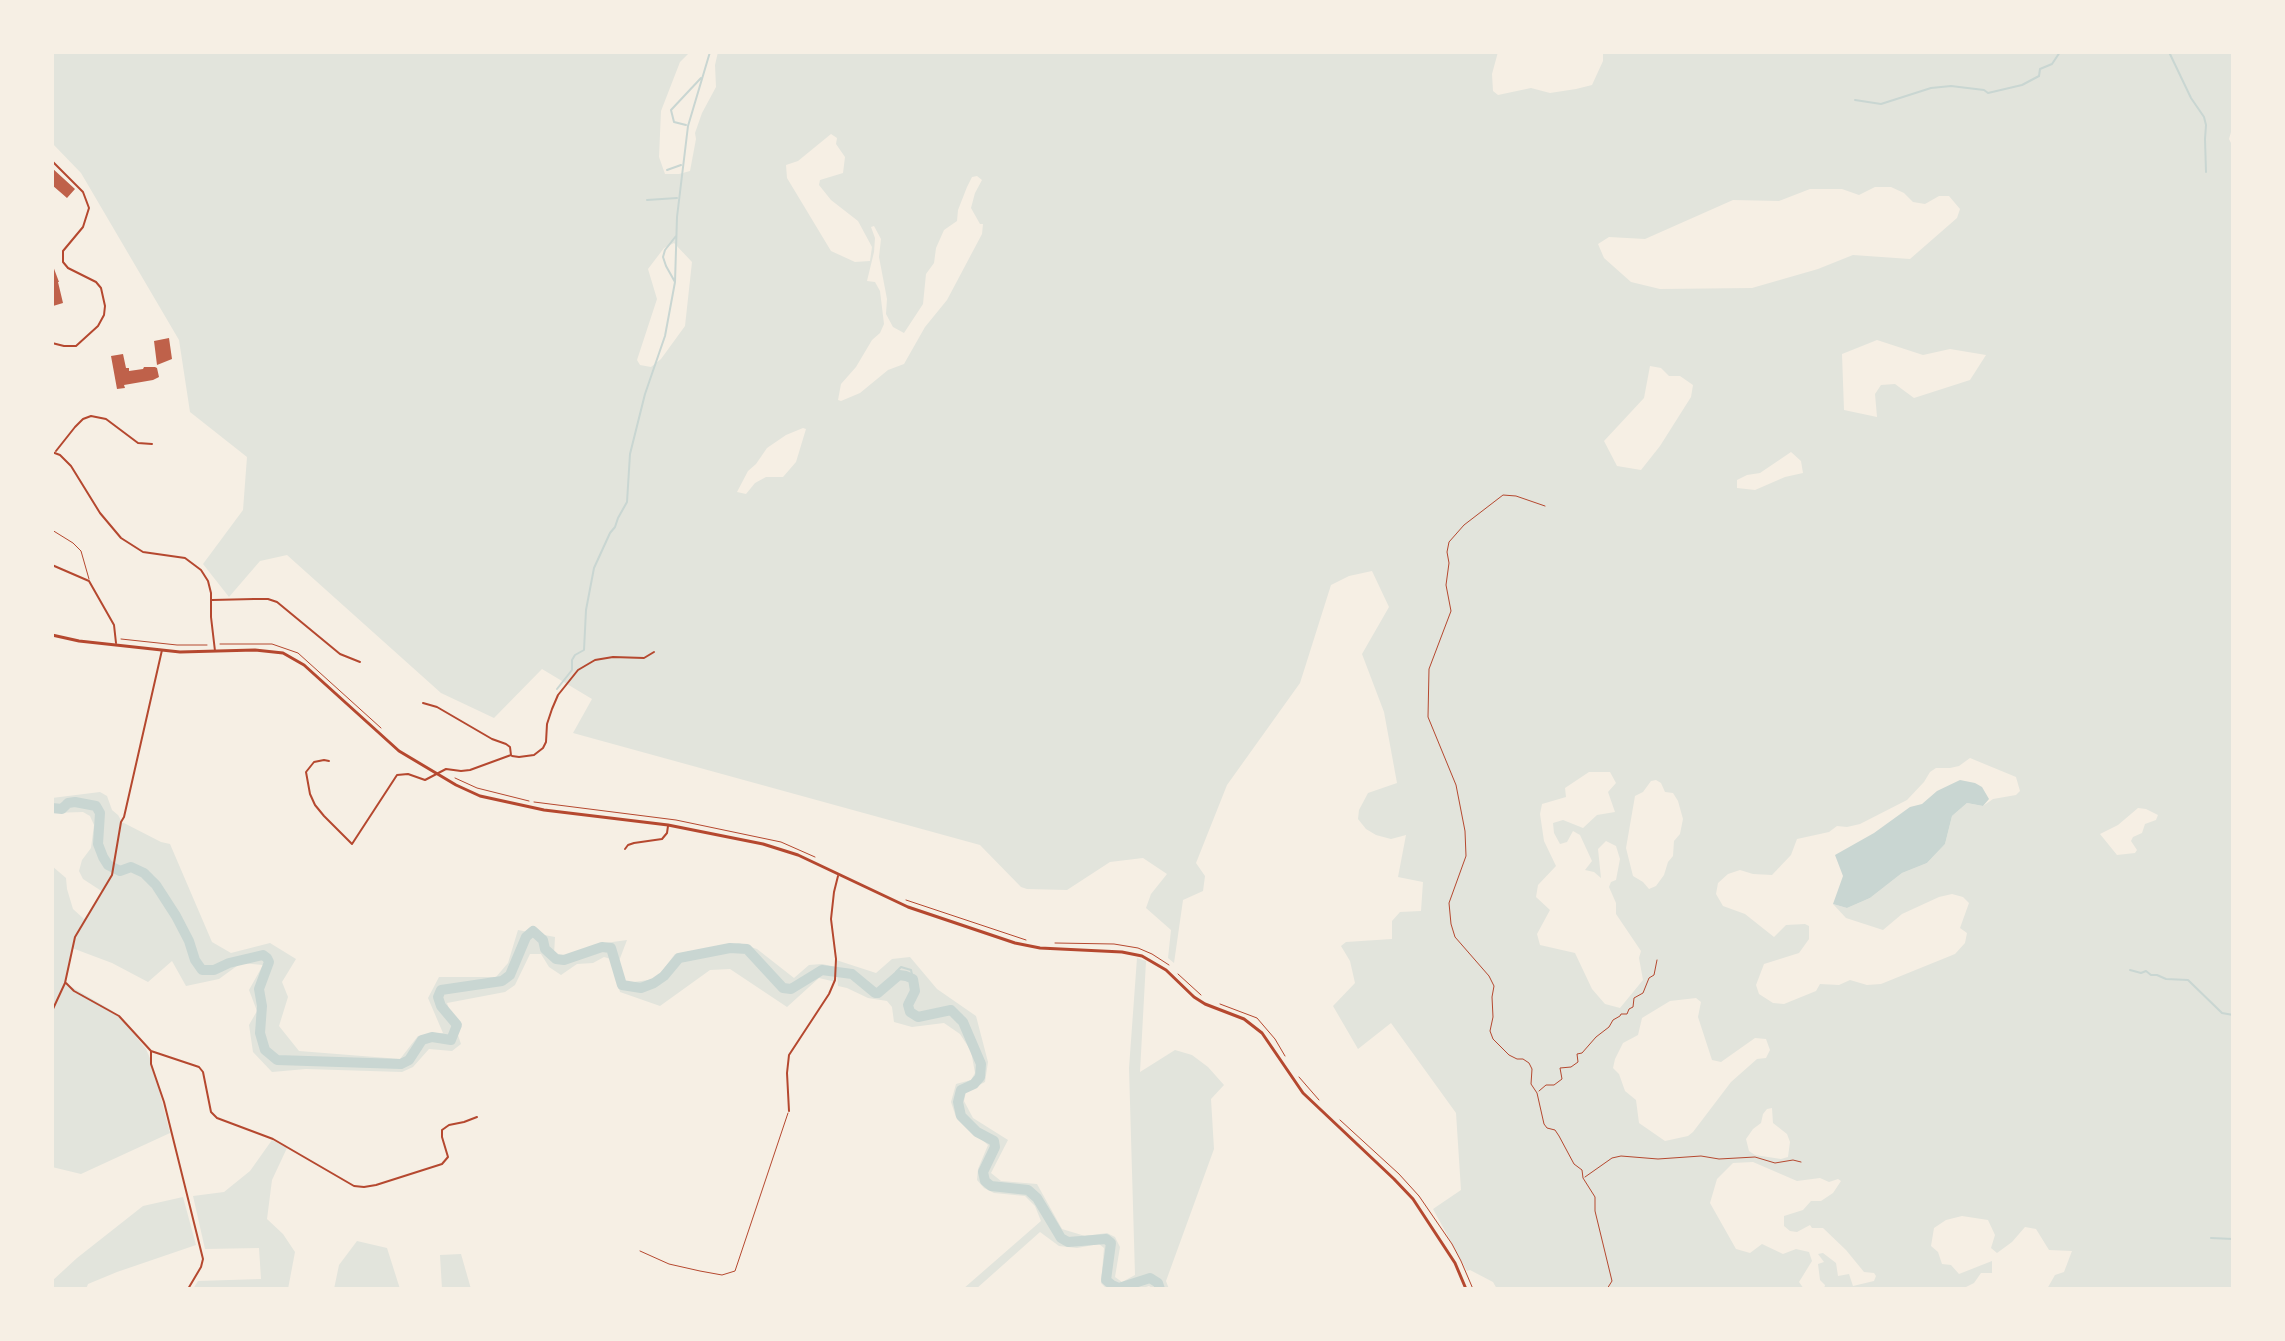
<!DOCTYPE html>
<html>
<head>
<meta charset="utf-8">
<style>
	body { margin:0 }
	#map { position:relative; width:2285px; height:1341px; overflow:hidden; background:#f6efe4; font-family:Commissioner,sans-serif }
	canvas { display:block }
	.frame { position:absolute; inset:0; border:54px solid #f6efe4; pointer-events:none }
</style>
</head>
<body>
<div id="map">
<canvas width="2285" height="1341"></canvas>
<div class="frame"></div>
</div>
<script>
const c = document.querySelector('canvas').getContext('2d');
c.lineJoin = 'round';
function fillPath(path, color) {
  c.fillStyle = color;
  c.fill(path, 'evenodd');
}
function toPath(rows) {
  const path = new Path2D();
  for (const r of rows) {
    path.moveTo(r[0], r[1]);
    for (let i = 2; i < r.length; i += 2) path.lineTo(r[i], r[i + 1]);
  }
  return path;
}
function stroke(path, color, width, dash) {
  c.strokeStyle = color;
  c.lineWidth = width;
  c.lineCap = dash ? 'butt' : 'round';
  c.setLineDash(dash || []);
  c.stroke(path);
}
const green = toPath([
	[52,52,690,52,680,62,661,111,659,157,665,174,679,174,690,171,696,139,695,133,702,113,716,87,715,65,718,52,1498,52,1492,74,1493,91,1498,95,1531,88,1550,93,1576,89,1592,85,1603,61,1603,52,2233,52,2233,125,2229,139,2233,147,2233,1289,2047,1289,2055,1275,2064,1272,2072,1251,2049,1250,2036,1229,2025,1227,2012,1242,1997,1253,1991,1248,1995,1235,1988,1220,1962,1216,1946,1220,1934,1228,1931,1246,1938,1252,1942,1264,1951,1265,1959,1274,1992,1261,1992,1273,1981,1273,1974,1283,1962,1289,1824,1289,1825,1285,1820,1280,1818,1264,1824,1262,1818,1254,1823,1253,1836,1263,1838,1276,1849,1274,1853,1286,1874,1281,1876,1276,1874,1273,1864,1272,1846,1250,1823,1228,1812,1228,1810,1225,1797,1232,1790,1231,1784,1226,1784,1216,1803,1210,1811,1201,1821,1201,1833,1193,1841,1181,1838,1179,1829,1182,1820,1178,1797,1181,1753,1162,1733,1163,1717,1179,1710,1203,1736,1249,1750,1253,1762,1244,1783,1254,1796,1249,1809,1252,1812,1261,1799,1282,1804,1289,1497,1289,1493,1282,1470,1270,1467,1271,1433,1209,1461,1190,1456,1113,1391,1023,1358,1049,1333,1006,1355,983,1350,961,1341,946,1346,942,1392,939,1392,921,1400,912,1421,911,1423,882,1398,877,1406,835,1391,839,1376,835,1366,829,1358,819,1359,810,1368,793,1397,783,1384,712,1362,654,1389,607,1372,571,1349,576,1331,585,1300,683,1227,785,1196,863,1205,876,1203,891,1183,900,1174,963,1168,958,1171,930,1146,908,1151,894,1167,874,1143,858,1110,862,1067,890,1027,889,1021,887,980,845,573,733,592,699,542,669,494,718,441,693,287,555,260,561,229,597,203,564,243,510,247,457,190,412,179,340,81,173,52,143],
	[831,134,837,138,836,144,845,157,843,173,820,180,819,185,831,200,858,221,872,247,870,261,855,262,831,251,787,178,786,165,798,161],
	[977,176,982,180,975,193,971,208,980,224,983,224,982,234,947,300,925,327,904,364,888,370,860,393,841,401,838,400,841,384,856,367,872,340,880,333,884,324,880,291,875,282,867,281,874,252,875,238,871,227,874,226,881,239,879,257,887,299,886,314,893,327,904,333,923,304,926,274,934,263,936,248,944,230,957,221,958,210,967,187,972,177],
	[1875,187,1891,187,1904,193,1913,202,1925,204,1939,196,1949,196,1960,209,1957,218,1910,259,1853,255,1818,269,1752,288,1660,289,1631,282,1604,258,1598,244,1609,237,1645,239,1733,200,1779,201,1810,189,1842,189,1859,195],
	[674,243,692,262,685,326,661,359,651,367,640,365,637,360,657,299,648,269,664,248],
	[1877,340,1923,355,1950,349,1986,355,1970,380,1914,398,1895,384,1881,385,1875,394,1877,417,1844,410,1842,354],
	[1650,366,1661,368,1669,376,1680,376,1693,385,1691,397,1660,446,1641,470,1617,466,1604,441,1644,398],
	[803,428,806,429,796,462,783,477,766,477,755,483,746,494,737,492,748,471,756,464,767,448,786,435],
	[1791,452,1801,461,1803,473,1785,477,1755,490,1737,488,1737,480,1747,475,1760,473],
	[1970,758,2016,777,2020,791,2016,795,1993,799,1983,806,1967,803,1952,816,1945,844,1927,863,1902,873,1870,898,1847,908,1833,904,1846,918,1883,930,1902,914,1939,897,1952,894,1963,897,1969,903,1960,928,1967,933,1965,943,1955,954,1881,984,1867,985,1850,980,1839,985,1820,984,1816,991,1784,1004,1773,1003,1759,994,1756,985,1764,964,1799,953,1809,939,1809,926,1805,924,1786,925,1774,937,1745,914,1723,906,1716,894,1718,883,1728,874,1740,870,1753,874,1772,875,1791,855,1797,839,1829,832,1837,826,1847,827,1860,824,1907,800,1924,782,1930,772,1936,768,1950,768,1959,766],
	[1589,772,1610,772,1616,783,1608,792,1615,812,1597,815,1583,828,1563,820,1553,823,1554,833,1560,844,1567,842,1573,831,1580,835,1592,861,1585,870,1594,872,1601,878,1598,849,1606,841,1616,846,1620,859,1616,880,1611,882,1609,887,1616,903,1616,914,1641,951,1639,958,1643,980,1620,1008,1605,1004,1592,989,1575,953,1540,945,1537,934,1550,910,1536,897,1538,885,1556,866,1544,841,1540,814,1542,804,1566,797,1565,788],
	[1656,780,1661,783,1665,792,1673,793,1678,801,1683,819,1680,834,1674,841,1673,856,1668,862,1664,875,1656,886,1649,889,1643,882,1633,876,1626,848,1635,796,1643,792,1651,781],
	[2138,808,2146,809,2158,815,2156,820,2145,824,2142,833,2133,837,2131,841,2137,850,2135,853,2117,855,2100,834,2118,825],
	[1696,998,1701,1002,1698,1017,1712,1060,1721,1062,1755,1038,1766,1039,1770,1050,1766,1058,1757,1059,1731,1082,1693,1132,1688,1136,1665,1141,1639,1123,1636,1100,1625,1091,1619,1074,1613,1068,1615,1059,1623,1043,1638,1035,1642,1018,1670,1001],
	[1772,1108,1773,1123,1787,1134,1790,1142,1788,1157,1781,1159,1755,1155,1749,1151,1746,1139,1753,1129,1761,1123,1763,1114,1767,1109],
	[100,792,107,796,112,810,118,815,122,822,161,842,170,844,212,942,231,953,270,943,296,959,282,982,288,997,279,1026,299,1051,400,1059,418,1036,443,1033,428,998,439,977,496,977,508,963,518,930,555,937,554,955,565,961,598,944,627,940,619,961,626,983,656,979,675,954,739,943,757,949,794,978,809,965,822,964,836,967,836,982,819,978,787,1007,730,969,710,970,660,1006,620,992,611,959,604,957,593,963,577,964,561,975,549,967,541,954,530,954,515,985,505,992,447,1003,461,1044,452,1051,429,1049,413,1067,402,1072,306,1069,272,1072,253,1052,249,1025,257,1011,249,990,263,965,241,963,219,979,186,986,172,961,148,982,112,963,72,948,65,983,111,1010,124,1022,146,1049,152,1063,170,1133,81,1174,52,1167,52,866,66,878,67,889,73,909,84,919,103,892,83,879,79,871,82,860,91,848,94,825,90,816,83,812,52,813,52,798],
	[910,957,937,989,976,1016,988,1062,985,1082,966,1092,964,1101,973,1118,1008,1140,991,1173,1001,1181,1037,1184,1062,1229,1085,1236,1107,1233,1115,1237,1120,1247,1115,1277,1122,1282,1135,1275,1129,1068,1137,958,1146,961,1140,1072,1175,1050,1192,1055,1208,1067,1224,1085,1211,1099,1214,1149,1166,1281,1169,1289,1154,1289,1149,1286,1140,1289,1107,1289,1101,1283,1104,1248,1099,1244,1077,1248,1059,1246,1040,1232,976,1289,963,1289,1041,1221,1035,1206,1025,1196,994,1193,984,1188,977,1180,978,1169,988,1145,956,1117,951,1102,956,1084,971,1080,975,1073,971,1051,960,1034,944,1023,912,1027,894,1022,892,1007,887,1001,868,998,847,988,838,986,836,960,876,973,892,959],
	[272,1140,287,1148,272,1180,267,1219,283,1234,295,1252,288,1289,193,1289,198,1281,261,1279,259,1248,205,1249,193,1196,224,1192,250,1171],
	[183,1197,196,1245,117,1272,88,1284,86,1289,52,1289,52,1281,77,1258,143,1206],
	[357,1241,387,1248,400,1289,334,1289,339,1265],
	[461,1254,471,1289,442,1289,440,1255]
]);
const water = toPath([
	[1960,780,1975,783,1982,787,1989,799,1983,806,1967,803,1952,816,1945,844,1927,863,1902,873,1870,898,1847,908,1833,904,1843,876,1835,855,1874,833,1910,807,1922,804,1937,791]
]);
const stream = toPath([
	[2169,52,2191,98,2204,117,2206,125,2205,139,2206,172],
	[1855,100,1881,104,1931,88,1951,86,1984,90,1988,93,2022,85,2039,76,2040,69,2052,64,2060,52],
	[686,125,674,122,671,110,701,78],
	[667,170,681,165],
	[647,200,677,198],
	[675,282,666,266,663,257,665,250,676,236],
	[557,689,572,670,572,660,575,655,584,650,586,610,594,568,610,533,615,527,618,518,627,502,630,454,645,394,665,336,675,282,677,217,688,126,710,52],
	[2130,970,2141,973,2146,971,2151,975,2157,975,2166,979,2188,980,2222,1013,2233,1015],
	[894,979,896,972,901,967,911,970,913,979],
	[2211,1238,2233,1239]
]);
const river = toPath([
	[52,808,62,809,68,803,75,802,96,806,100,813,98,844,103,857,108,865,120,871,131,867,144,873,156,885,176,916,189,941,195,960,202,970,214,970,229,963,263,955,267,958,269,962,259,989,262,1006,260,1033,265,1050,277,1060,401,1064,409,1060,422,1040,432,1037,451,1040,457,1025,441,1006,438,997,441,990,502,981,510,975,526,937,533,931,543,940,545,949,556,959,564,960,602,947,611,948,622,985,641,988,654,983,664,976,679,958,730,948,747,949,783,988,791,989,822,970,852,974,875,993,878,993,899,975,906,976,913,979,915,991,908,1005,910,1012,918,1017,951,1010,963,1022,981,1064,980,1077,974,1084,961,1090,958,1102,961,1116,977,1132,994,1141,995,1147,983,1172,985,1181,991,1186,1028,1190,1037,1198,1061,1238,1068,1242,1106,1239,1111,1243,1106,1280,1112,1285,1119,1288,1150,1278,1158,1283,1160,1289]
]);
const building = toPath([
	[52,168,75,189,67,198,52,185],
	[53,266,59,282,58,282,63,303,53,306],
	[169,338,172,359,157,365,154,341],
	[123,354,126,368,129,368,129,371,143,369,144,367,155,367,157,368,159,377,153,380,124,385,125,388,117,389,111,356]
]);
const path = toPath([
	[1545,506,1516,496,1503,495,1464,525,1449,542,1447,552,1449,563,1446,585,1451,611,1429,669,1428,717,1456,785,1465,831,1466,856,1449,903,1451,924,1455,937,1489,976,1494,986,1492,997,1493,1017,1490,1031,1493,1039,1509,1055,1517,1059,1523,1059,1529,1063,1532,1069,1531,1084,1537,1093,1544,1124,1547,1128,1555,1130,1559,1136,1574,1164,1582,1170,1583,1178,1595,1197,1595,1211,1612,1281,1607,1289],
	[121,639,177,645,207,645],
	[220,644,272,644,298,653,381,728],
	[455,778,477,788,529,801],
	[534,802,676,820,781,842,815,857],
	[906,900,1026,940],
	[1055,943,1114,944,1138,948,1152,954,1169,965],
	[1178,974,1201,995],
	[1220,1004,1257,1018,1275,1039,1285,1056],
	[1299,1077,1319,1100],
	[1539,1091,1546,1085,1554,1085,1562,1079,1560,1068,1571,1067,1578,1062,1577,1054,1582,1053,1596,1037,1609,1027,1613,1020,1620,1016,1621,1014,1627,1014,1629,1009,1633,1007,1634,998,1643,993,1649,978,1654,975,1657,960],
	[1340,1120,1399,1174,1419,1196,1452,1244,1461,1261,1473,1289],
	[1585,1177,1612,1158,1621,1156,1658,1159,1701,1156,1719,1159,1755,1157,1775,1163,1793,1160,1801,1162]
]);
const service = toPath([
	[52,530,73,543,81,551,89,579],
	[640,1251,669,1264,700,1271,722,1275,735,1271,788,1113]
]);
const minor = toPath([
	[52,161,83,192,89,208,83,227,63,251,63,262,68,268,96,282,101,288,105,306,104,315,98,326,76,346,64,346,52,343],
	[56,451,75,427,83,419,91,416,106,419,138,443,152,444],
	[52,452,60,455,71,466,100,513,121,538,143,552,185,558,201,570,208,581,211,593,211,617,215,651],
	[52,565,89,581,114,625,116,643],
	[212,600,254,599,268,599,277,602,340,654,360,662],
	[512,756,519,757,534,755,543,748,546,742,547,724,552,709,558,695,578,670,595,660,613,657,644,658,654,652],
	[329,761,324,760,314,762,306,772,310,794,315,805,324,816,352,844,397,775,408,774,425,780,446,769,461,771,470,770,511,755,510,747,506,744,492,739,437,707,423,703],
	[625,849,628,845,634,843,662,839,667,833,668,826],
	[66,983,74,991,119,1016,151,1051,151,1064,164,1102,203,1259,201,1267,188,1289],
	[52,1011,65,983,75,937,112,875,121,822,124,817,162,650],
	[151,1051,199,1067,203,1072,211,1112,217,1118,273,1139,354,1186,364,1187,376,1185,442,1164,448,1157,442,1137,442,1130,449,1125,464,1122,477,1117],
	[789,1111,787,1073,789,1055,829,994,835,980,836,959,831,919,834,892,838,876]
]);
const secondary = toPath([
	[52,635,79,641,180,652,255,650,283,653,304,665,399,751,456,785,480,796,544,810,668,825,763,844,798,855,908,907,1015,943,1040,948,1122,952,1142,956,1166,970,1194,997,1205,1004,1244,1019,1262,1033,1303,1093,1394,1179,1413,1199,1455,1263,1466,1289]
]);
fillPath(green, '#e2e4dc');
fillPath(water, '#c9d6d2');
stroke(stream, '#c9d6d2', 2);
stroke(river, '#c9d6d2', 10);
fillPath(building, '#bf614a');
stroke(path, '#b5482f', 1);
stroke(service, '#b5482f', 1);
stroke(minor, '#b5482f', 2);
stroke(secondary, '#b5482f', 3);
</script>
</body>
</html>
